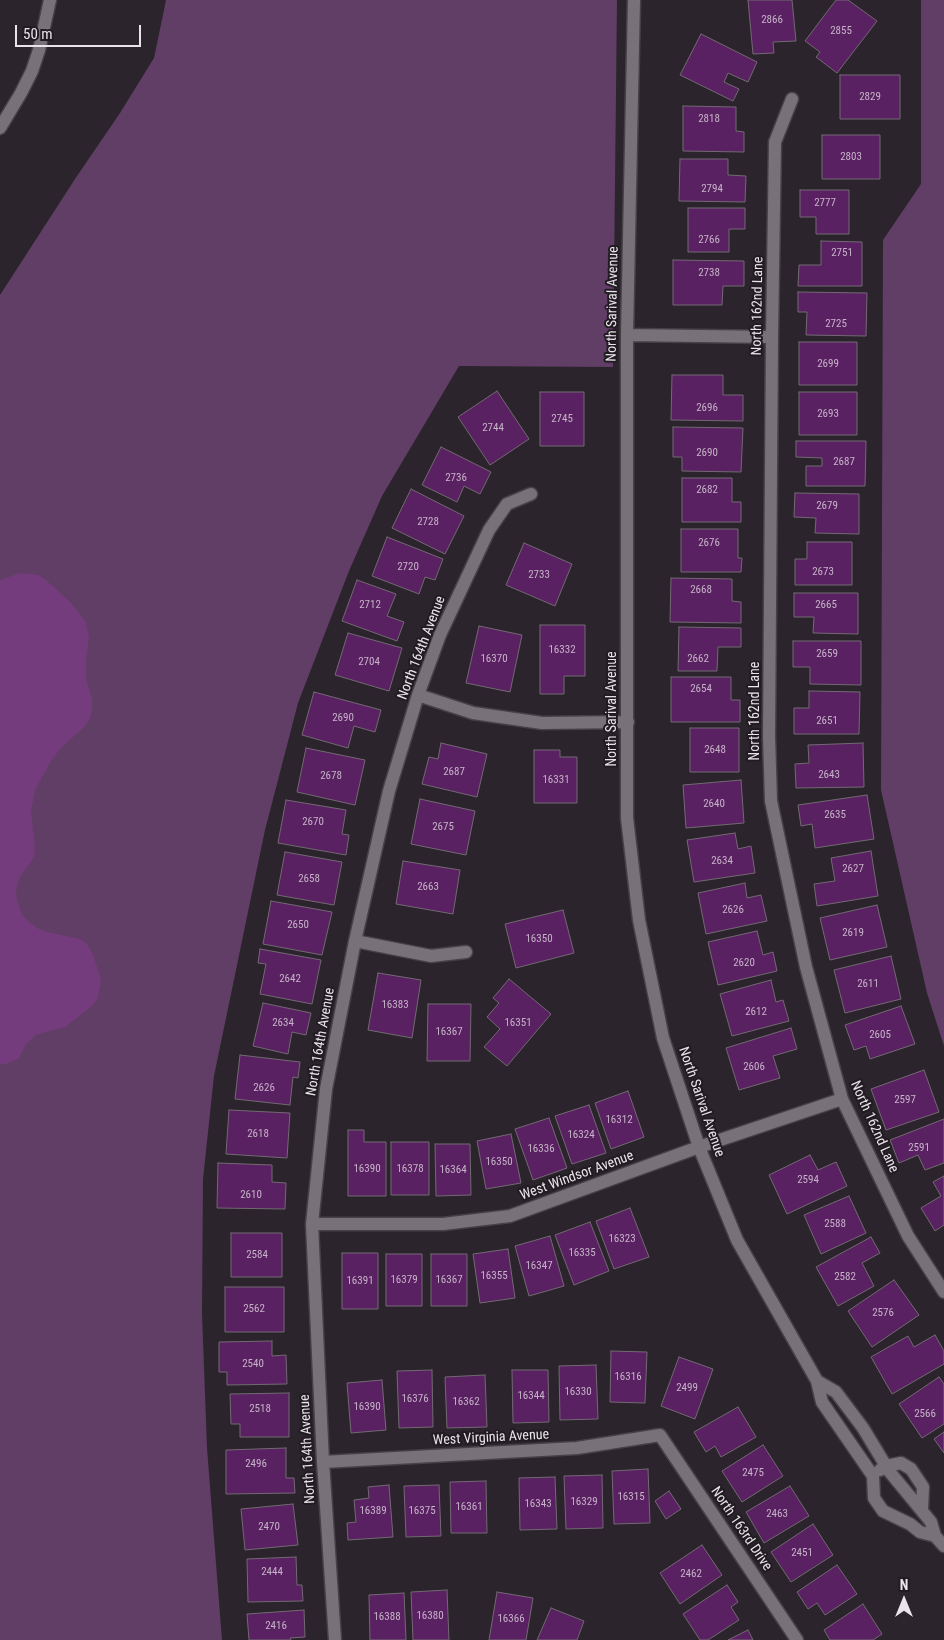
<!DOCTYPE html>
<html>
<head>
<meta charset="utf-8">
<style>
	body { margin:0 }
	#map { position:relative; width:944px; height:1640px; overflow:hidden; background:#2b242c; font-family:"Roboto Condensed",sans-serif }
	canvas { display:block }
	.north { position:absolute; left:879px; top:1575px; width:50px; height:50px; -webkit-text-stroke:4px #211b22; paint-order:stroke; rotate:0deg; font-size:14px; font-weight:700; line-height:20px; text-align:center; color:#e9e4e9 }
	.north::after { content:''; display:block; margin:auto; width:18px; height:22px; background:#e9e4e9; clip-path:polygon(50% 0,100% 100%,50% 72%,0 100%) }
	.scale { position:absolute; left:15px; top:25px; width:126px; height:22px; box-sizing:border-box; border:2px solid #e9e4e9; border-top:0; padding-left:6px; font-size:15px; line-height:18px; white-space:nowrap; color:#e9e4e9; -webkit-text-stroke:4px #211b22; paint-order:stroke }
</style>
</head>
<body>
<div id="map">
<canvas width="944" height="1640"></canvas>
<div class="north">N</div>
<div class="scale">50 m</div>
</div>
<script>
const c = document.querySelector('canvas').getContext('2d');
c.lineJoin = 'round';
function fillPath(path, color) {
  c.fillStyle = color;
  c.fill(path, 'evenodd');
}
function toPath(rows) {
  const path = new Path2D();
  for (const r of rows) {
    path.moveTo(r[0], r[1]);
    for (let i = 2; i < r.length; i += 2) path.lineTo(r[i], r[i + 1]);
  }
  return path;
}
function stroke(path, color, width, dash) {
  c.strokeStyle = color;
  c.lineWidth = width;
  c.lineCap = dash ? 'butt' : 'round';
  c.setLineDash(dash || []);
  c.stroke(path);
}
function write(font, color, halo, rows, align = 'center') {
  c.font = font + ' "Roboto Condensed",sans-serif';
  c.lineWidth = 4;
  c.setLineDash([]);
  c.textBaseline = 'middle';
  c.strokeStyle = halo;
  c.fillStyle = color;
  for (const [text, x, y, turn = 0] of rows) {
    c.save();
    c.translate(x, y);
    c.rotate((+turn || 0) * Math.PI / 180);
    c.textAlign = isNaN(turn) ? turn : align;
    if (halo) c.strokeText(text, 0, 0);
    c.fillText(text, 0, 0);
    c.restore();
  }
}
const green = toPath([
	[166,0,617,0,613,367,459,366,382,496,349,571,298,703,265,830,214,1076,203,1179,202,1313,207,1448,222,1640,0,1640,0,295,75,179,120,113,154,58],
	[921,0,944,0,944,1046,927,993,881,790,883,240,921,184]
]);
const water = toPath([
	[20,573,38,575,47,581,71,603,85,621,89,637,86,658,86,679,92,699,92,710,90,719,84,727,60,749,51,761,35,790,31,811,35,850,34,857,21,875,17,885,16,894,18,904,22,914,29,922,37,928,47,932,80,939,87,944,93,954,101,980,98,997,94,1004,87,1010,65,1027,36,1035,26,1044,19,1058,6,1064,0,1064,0,580]
]);
const building = toPath([
	[748,0,792,0,796,41,773,42,774,53,753,54,748,0],
	[836,0,848,0,877,21,837,73,816,57,820,52,805,41,836,0],
	[701,34,757,62,748,82,728,73,724,82,739,89,733,101,680,75,701,34],
	[840,75,900,75,900,119,840,119,840,75],
	[683,106,736,107,736,131,744,132,744,152,683,151,683,106],
	[822,135,880,135,880,179,822,179,822,135],
	[680,159,728,159,728,175,746,176,745,202,679,201,680,159],
	[800,190,849,190,849,234,816,234,816,217,800,217,800,190],
	[688,208,745,208,745,229,729,229,729,252,688,252,688,208],
	[821,241,862,242,862,286,798,286,799,265,821,265,821,241],
	[673,260,744,261,744,286,723,286,722,305,673,305,673,260],
	[798,292,867,293,866,336,806,335,807,312,798,312,798,292],
	[799,342,857,342,857,385,799,385,799,342],
	[672,375,723,375,723,395,743,395,743,421,671,420,672,375],
	[497,391,529,439,490,465,458,417,497,391],
	[540,392,584,392,584,446,540,446,540,392],
	[799,392,857,392,857,435,799,435,799,392],
	[673,427,743,428,741,472,682,471,682,457,673,457,673,427],
	[796,441,866,441,865,486,806,486,806,466,822,466,822,458,796,457,796,441],
	[441,447,491,472,480,494,464,486,457,502,422,485,441,447],
	[682,478,732,478,732,502,741,502,741,522,682,522,682,478],
	[411,489,464,516,445,554,392,528,411,489],
	[795,493,859,494,859,534,815,533,816,518,794,517,795,493],
	[681,529,738,529,738,558,742,558,741,572,681,572,681,529],
	[387,537,443,559,435,580,425,577,419,594,372,576,387,537],
	[807,542,852,542,852,585,795,585,795,559,807,559,807,542],
	[524,543,572,564,555,606,506,585,524,543],
	[671,578,732,579,732,601,741,602,741,623,670,622,671,578],
	[357,580,396,594,387,616,404,622,397,641,342,621,357,580],
	[794,593,858,593,858,634,813,633,814,617,794,617,794,593],
	[540,625,585,625,585,676,564,676,564,694,540,694,540,625],
	[479,626,522,635,510,692,466,683,479,626],
	[679,627,741,628,741,647,718,647,717,671,678,671,679,627],
	[348,633,402,648,389,691,335,675,348,633],
	[793,641,861,641,861,685,810,684,810,667,793,667,793,641],
	[671,677,731,677,731,700,740,700,740,722,671,722,671,677],
	[809,691,860,692,859,734,794,734,794,708,809,708,809,691],
	[314,692,381,710,375,732,354,726,348,748,302,735,314,692],
	[690,728,739,728,739,772,690,772,690,728],
	[441,743,487,754,477,797,422,784,429,757,438,759,441,743],
	[863,743,864,787,796,788,795,764,809,763,808,745,863,743],
	[306,748,365,760,355,805,297,792,306,748],
	[534,750,560,750,560,757,577,757,577,803,534,803,534,750],
	[741,780,744,823,686,828,683,785,741,780],
	[867,795,874,839,815,848,812,824,801,826,798,805,867,795],
	[420,799,475,811,466,855,411,844,420,799],
	[286,800,346,810,342,834,349,835,346,855,278,843,286,800],
	[735,833,738,849,751,846,755,873,694,882,687,840,735,833],
	[871,851,878,896,817,906,814,884,835,881,831,858,871,851],
	[285,852,342,862,334,905,277,895,285,852],
	[403,861,460,870,453,914,396,904,403,861],
	[745,883,747,898,761,895,767,921,706,934,698,893,745,883],
	[271,901,332,912,322,955,263,944,271,901],
	[877,905,887,947,830,960,820,918,877,905],
	[563,910,574,953,516,968,505,924,563,910],
	[757,931,763,955,773,952,777,971,718,985,708,942,757,931],
	[260,949,321,960,312,1004,260,994,266,964,258,963,260,949],
	[891,956,901,999,845,1013,834,970,891,956],
	[378,973,421,980,412,1038,368,1030,378,973],
	[509,979,551,1014,507,1066,484,1047,500,1029,487,1017,499,1003,493,998,509,979],
	[771,980,776,1002,783,1000,789,1021,732,1036,720,994,771,980],
	[263,1003,311,1013,306,1035,292,1032,288,1054,253,1046,263,1003],
	[428,1004,471,1004,470,1061,427,1061,428,1004],
	[901,1006,915,1044,870,1059,866,1046,854,1050,845,1025,901,1006],
	[791,1028,797,1049,773,1056,780,1078,739,1090,726,1048,791,1028],
	[240,1055,300,1062,298,1078,293,1077,290,1105,235,1099,240,1055],
	[924,1070,939,1112,886,1130,871,1089,924,1070],
	[628,1091,644,1137,611,1149,595,1103,628,1091],
	[589,1105,606,1153,572,1164,555,1116,589,1105],
	[229,1110,290,1113,287,1158,226,1154,229,1110],
	[549,1118,567,1168,533,1180,515,1129,549,1118],
	[944,1119,944,1163,925,1170,918,1155,899,1163,890,1140,944,1119],
	[348,1130,364,1130,364,1142,386,1142,386,1196,348,1196,348,1130],
	[511,1134,521,1183,486,1189,477,1141,511,1134],
	[391,1142,429,1142,429,1195,391,1195,391,1142],
	[435,1144,470,1144,471,1195,436,1196,435,1144],
	[810,1155,818,1170,836,1162,847,1186,787,1214,769,1175,810,1155],
	[218,1163,272,1165,272,1182,286,1183,285,1209,217,1208,218,1163],
	[944,1176,944,1225,935,1231,921,1208,941,1196,933,1182,944,1176],
	[849,1196,866,1233,821,1254,804,1215,849,1196],
	[630,1208,649,1257,614,1269,596,1221,630,1208],
	[590,1222,609,1271,574,1285,555,1235,590,1222],
	[231,1233,282,1233,282,1277,231,1277,231,1233],
	[550,1236,564,1286,529,1296,515,1246,550,1236],
	[871,1237,880,1253,862,1263,874,1286,838,1306,816,1267,871,1237],
	[508,1249,515,1298,480,1303,473,1254,508,1249],
	[342,1253,378,1253,378,1309,342,1309,342,1253],
	[386,1254,422,1254,422,1306,386,1306,386,1254],
	[431,1254,467,1254,467,1306,431,1306,431,1254],
	[894,1280,919,1315,872,1347,848,1311,894,1280],
	[225,1287,284,1287,284,1332,225,1332,225,1287],
	[935,1335,944,1351,944,1364,892,1394,871,1357,908,1336,914,1347,935,1335],
	[272,1341,272,1356,286,1355,287,1384,227,1385,227,1372,219,1372,219,1342,272,1341],
	[611,1351,647,1352,645,1403,610,1402,611,1351],
	[679,1357,713,1369,695,1419,661,1406,679,1357],
	[596,1365,598,1419,560,1420,559,1366,596,1365],
	[432,1370,433,1427,399,1428,397,1371,432,1370],
	[512,1370,548,1370,549,1422,513,1423,512,1370],
	[485,1375,487,1427,447,1428,445,1377,485,1375],
	[939,1377,944,1384,944,1424,922,1438,899,1404,939,1377],
	[382,1380,386,1430,351,1433,347,1383,382,1380],
	[289,1393,289,1437,240,1437,240,1424,231,1424,230,1394,289,1393],
	[738,1407,756,1437,721,1457,715,1446,706,1452,694,1432,738,1407],
	[944,1432,944,1453,934,1439,944,1432],
	[763,1445,783,1476,742,1502,722,1471,763,1445],
	[286,1448,286,1478,294,1478,295,1493,226,1494,226,1450,286,1448],
	[648,1469,650,1523,614,1524,612,1471,648,1469],
	[602,1475,603,1528,566,1529,564,1476,602,1475],
	[555,1477,557,1529,520,1530,519,1478,555,1477],
	[486,1481,487,1533,451,1533,450,1482,486,1481],
	[389,1485,393,1537,348,1540,347,1523,356,1522,354,1500,369,1498,368,1487,389,1485],
	[439,1485,441,1536,406,1537,404,1486,439,1485],
	[790,1486,809,1516,764,1543,746,1512,790,1486],
	[669,1491,681,1509,666,1519,655,1501,669,1491],
	[293,1504,298,1545,245,1550,241,1509,293,1504],
	[813,1524,833,1555,791,1582,771,1552,813,1524],
	[702,1545,722,1575,680,1604,660,1573,702,1545],
	[296,1557,297,1585,302,1585,303,1601,248,1602,247,1559,296,1557],
	[837,1565,857,1594,825,1615,817,1603,808,1609,797,1592,837,1565],
	[727,1585,738,1602,731,1607,739,1620,708,1640,700,1640,683,1614,727,1585],
	[447,1590,449,1640,413,1640,411,1592,447,1590],
	[497,1592,533,1598,526,1640,489,1640,497,1592],
	[404,1593,406,1640,370,1640,369,1595,404,1593],
	[863,1604,882,1634,873,1640,830,1640,824,1630,863,1604],
	[551,1608,584,1621,577,1640,537,1640,551,1608],
	[304,1610,305,1637,290,1638,291,1640,249,1640,247,1614,304,1610],
	[748,1630,753,1640,728,1640,748,1630]
]);
const minor = toPath([
	[634,0,627,335,627,818,639,920,663,1038,699,1147,737,1240,817,1381,822,1402,873,1476,874,1498,883,1511,910,1524,920,1532,935,1536],
	[792,99,775,142,772,337,769,737,771,801,806,967,842,1099,908,1236,944,1292],
	[0,128,21,93,32,71,39,50,50,0],
	[627,335,772,337],
	[418,695,473,713,542,723,628,722],
	[355,941,431,956,466,952],
	[312,1224,443,1224,510,1216,699,1147,842,1099],
	[817,1381,836,1392,863,1428,889,1471,931,1522,935,1536,944,1546],
	[323,1462,577,1448,660,1435,797,1640],
	[880,1470,886,1466,901,1463,911,1469,923,1487,922,1509],
	[335,1640,323,1462,312,1224,326,1089,355,941,389,791,418,695,440,635,489,530,507,504,531,494]
]);
const numberNames = [
	["2866",772,20],
	["2855",841,31],
	["2829",870,97],
	["2818",709,119],
	["2803",851,157],
	["2794",712,189],
	["2777",825,203],
	["2766",709,240],
	["2751",842,253],
	["2738",709,273],
	["2725",836,324],
	["2699",828,364],
	["2696",707,408],
	["2693",828,414],
	["2745",562,419],
	["2744",493,428],
	["2690",707,453],
	["2687",844,462],
	["2736",456,478],
	["2682",707,490],
	["2679",827,506],
	["2728",428,522],
	["2676",709,543],
	["2720",408,567],
	["2673",823,572],
	["2733",539,575],
	["2668",701,590],
	["2712",370,605],
	["2665",826,605],
	["16332",562,650],
	["2659",827,654],
	["16370",494,659],
	["2662",698,659],
	["2704",369,662],
	["2654",701,689],
	["2690",343,718],
	["2651",827,721],
	["2648",715,750],
	["2687",454,772],
	["2643",829,775],
	["2678",331,776],
	["16331",556,780],
	["2640",714,804],
	["2635",835,815],
	["2670",313,822],
	["2675",443,827],
	["2634",722,861],
	["2627",853,869],
	["2658",309,879],
	["2663",428,887],
	["2626",733,910],
	["2650",298,925],
	["2619",853,933],
	["16350",539,939],
	["2620",744,963],
	["2642",290,979],
	["2611",868,984],
	["16383",395,1005],
	["2612",756,1012],
	["2634",283,1023],
	["16351",518,1023],
	["16367",449,1032],
	["2605",880,1035],
	["2606",754,1067],
	["2626",264,1088],
	["2597",905,1100],
	["16312",619,1120],
	["2618",258,1134],
	["16324",581,1135],
	["2591",919,1148],
	["16336",541,1149],
	["16350",499,1162],
	["16390",367,1169],
	["16378",410,1169],
	["16364",453,1170],
	["2594",808,1180],
	["2610",251,1195],
	["2588",835,1224],
	["16323",622,1239],
	["16335",582,1253],
	["2584",257,1255],
	["16347",539,1266],
	["16355",494,1276],
	["2582",845,1277],
	["16379",404,1280],
	["16367",449,1280],
	["16391",360,1281],
	["2562",254,1309],
	["2576",883,1313],
	["2540",253,1364],
	["16316",628,1377],
	["2499",687,1388],
	["16330",578,1392],
	["16344",531,1396],
	["16376",415,1399],
	["16362",466,1402],
	["16390",367,1407],
	["2518",260,1409],
	["2566",925,1414],
	["2496",256,1464],
	["2475",753,1473],
	["16315",631,1497],
	["16329",584,1502],
	["16343",538,1504],
	["16361",469,1507],
	["16389",373,1511],
	["16375",422,1511],
	["2463",777,1514],
	["2470",269,1527],
	["2451",802,1553],
	["2444",272,1572],
	["2462",691,1574],
	["16380",430,1616],
	["16388",387,1617],
	["16366",511,1619],
	["2416",276,1626]
];
const streetNames = [
	["North Sarival Avenue",613,304,-89],
	["North 162nd Lane",758,306,-89],
	["North 164th Avenue",422,648,-69],
	["North Sarival Avenue",612,709,-90],
	["North 162nd Lane",755,711,-90],
	["North 164th Avenue",321,1042,-80],
	["North Sarival Avenue",701,1102,71],
	["North 162nd Lane",874,1127,66],
	["West Windsor Avenue",577,1176,-20],
	["West Virginia Avenue",491,1438,-3],
	["North 164th Avenue",308,1449,-93],
	["North 163rd Drive",741,1529,56]
];
fillPath(green, '#613e66');
fillPath(water, '#753c7d');
fillPath(building, '#5a2162');
stroke(building, '#726a72', 1);
stroke(minor, '#464147', 15);
stroke(minor, '#79717a', 12);
write('11px', '#c5b3c7', null, numberNames);
write('14px', '#e9e4e9', '#211b22', streetNames);
</script>
</body>
</html>
